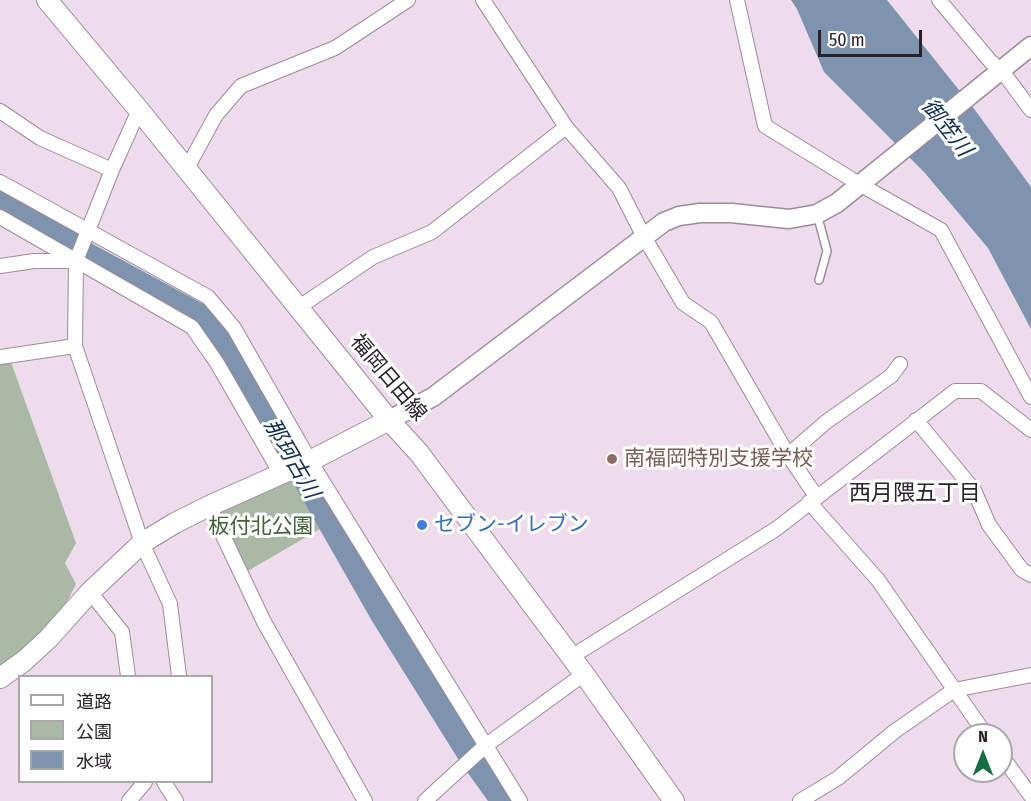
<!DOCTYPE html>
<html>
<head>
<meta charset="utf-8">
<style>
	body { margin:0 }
	#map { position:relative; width:1031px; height:801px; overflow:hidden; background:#eedced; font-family:"Fira Sans Condensed","Noto Sans JP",sans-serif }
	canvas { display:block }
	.legend { position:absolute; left:18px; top:675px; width:195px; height:108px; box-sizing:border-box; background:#fff; border:2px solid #a9a7a9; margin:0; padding:8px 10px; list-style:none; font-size:18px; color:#292229 }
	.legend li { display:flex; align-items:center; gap:12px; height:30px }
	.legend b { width:30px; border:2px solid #a9a7a9 }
	.north { position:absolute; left:953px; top:723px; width:60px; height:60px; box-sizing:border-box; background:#fff; border:2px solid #a9a7a9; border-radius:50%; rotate:0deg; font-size:16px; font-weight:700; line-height:24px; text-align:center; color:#292229 }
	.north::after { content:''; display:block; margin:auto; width:21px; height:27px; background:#166f43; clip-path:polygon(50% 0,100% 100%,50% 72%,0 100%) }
	.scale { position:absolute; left:818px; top:30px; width:104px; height:27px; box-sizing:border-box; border:3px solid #292229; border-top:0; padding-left:8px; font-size:18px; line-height:21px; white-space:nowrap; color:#292229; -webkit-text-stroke:4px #fff; paint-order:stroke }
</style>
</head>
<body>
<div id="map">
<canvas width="1031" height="801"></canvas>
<ul class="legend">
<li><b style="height:8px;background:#fff"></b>道路</li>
<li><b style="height:16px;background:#aab9a6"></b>公園</li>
<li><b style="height:16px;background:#7e93ae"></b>水域</li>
</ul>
<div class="north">N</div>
<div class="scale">50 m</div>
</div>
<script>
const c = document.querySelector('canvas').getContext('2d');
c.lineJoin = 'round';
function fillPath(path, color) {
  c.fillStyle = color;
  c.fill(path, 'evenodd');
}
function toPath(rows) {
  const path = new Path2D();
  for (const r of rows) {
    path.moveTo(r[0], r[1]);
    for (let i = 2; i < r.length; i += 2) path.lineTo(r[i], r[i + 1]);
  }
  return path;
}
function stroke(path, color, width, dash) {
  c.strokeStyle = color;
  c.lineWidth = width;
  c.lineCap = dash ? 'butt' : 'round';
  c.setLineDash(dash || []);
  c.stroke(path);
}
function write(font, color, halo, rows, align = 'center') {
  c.font = font + ' "Fira Sans Condensed","Noto Sans JP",sans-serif';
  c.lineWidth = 6;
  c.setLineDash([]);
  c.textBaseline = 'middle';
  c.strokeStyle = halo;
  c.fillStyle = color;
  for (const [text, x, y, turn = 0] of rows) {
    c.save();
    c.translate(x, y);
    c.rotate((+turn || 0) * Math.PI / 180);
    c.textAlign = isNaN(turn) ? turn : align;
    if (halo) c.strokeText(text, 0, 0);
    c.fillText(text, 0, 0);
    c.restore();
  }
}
const green = toPath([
	[11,362,76,543,65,563,76,584,59,618,0,669,0,365],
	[293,480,320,529,246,572,219,513,222,509]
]);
const water = toPath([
	[791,0,887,0,975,110,1031,187,1031,329,988,248,924,172,824,72,797,9],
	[0,187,74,229,89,242,209,307,221,316,392,608,479,744,519,801,488,801,460,762,372,621,291,479,202,331,0,213]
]);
const service = toPath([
	[817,214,827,251,819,280]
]);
const minor = toPath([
	[483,0,566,127,619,188,643,235,683,303,711,322,788,455,816,496],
	[737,0,765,126,861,185,941,230,1031,397],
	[939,0,991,62,1002,71,1031,110],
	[139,110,112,170,76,261,75,346,142,543,170,604,179,676],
	[0,111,40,138,112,170],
	[186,170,216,115,241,86,335,48,408,0],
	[0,182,208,297,234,328,310,461,520,801],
	[0,217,192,327,217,363,281,474],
	[0,266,34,261,74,261],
	[298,308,373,257,432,232,566,127],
	[0,357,75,346],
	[916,420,974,490,989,525,1022,570,1031,575],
	[788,455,826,422,891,376,900,364],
	[809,502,878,580,986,735],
	[209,506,264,622,365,801],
	[90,592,122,632,128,676],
	[571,657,776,529,955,391,981,391,1031,430],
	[1001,755,1031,796],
	[164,782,176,801],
	[129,801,145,782],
	[425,801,485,746,584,674],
	[800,801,838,778,895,731,954,690,1031,675]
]);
const tertiary = toPath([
	[389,420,433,397,664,222,679,216,700,213,731,213,789,219,817,214,837,203,1031,46]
]);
const secondary = toPath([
	[47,0,139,110,389,420,419,453,584,674,674,801],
	[0,678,24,661,48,639,90,592,142,543,175,523,209,506,310,461,389,420]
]);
const markers = [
	[612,459,6,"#8d6e63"],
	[422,525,6,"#3f7fe0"]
];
const streetNames = [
	["福岡日田線",388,378,50]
];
const educationNames = [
	["南福岡特別支援学校",624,459]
];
const shopNames = [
	["セブン-イレブン",434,525]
];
const parkNames = [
	["板付北公園",261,527]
];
const waterNames = [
	["御笠川",946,128,52],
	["那珂古川",291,459,60]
];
const neighbourhoodNames = [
	["西月隈五丁目",915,494]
];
fillPath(green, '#aab9a6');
fillPath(water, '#7e93ae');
stroke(service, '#9c8b9b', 10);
stroke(minor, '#9c8b9b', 16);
stroke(tertiary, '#9c8b9b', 21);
stroke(secondary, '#9c8b9b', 22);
stroke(service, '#fff', 7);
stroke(minor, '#fff', 14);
stroke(tertiary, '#fff', 18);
stroke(secondary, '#fff', 20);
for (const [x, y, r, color] of markers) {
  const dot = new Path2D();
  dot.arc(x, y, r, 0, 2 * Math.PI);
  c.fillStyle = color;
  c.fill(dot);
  stroke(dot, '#fff', 2);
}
write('21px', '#292229', '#fff', streetNames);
write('21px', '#785e54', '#fff', educationNames, 'left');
write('21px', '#366cbe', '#fff', shopNames, 'left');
write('21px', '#406137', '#fff', parkNames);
write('italic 22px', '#0e2e53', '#fff', waterNames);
write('22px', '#292229', '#fff', neighbourhoodNames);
</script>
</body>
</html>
